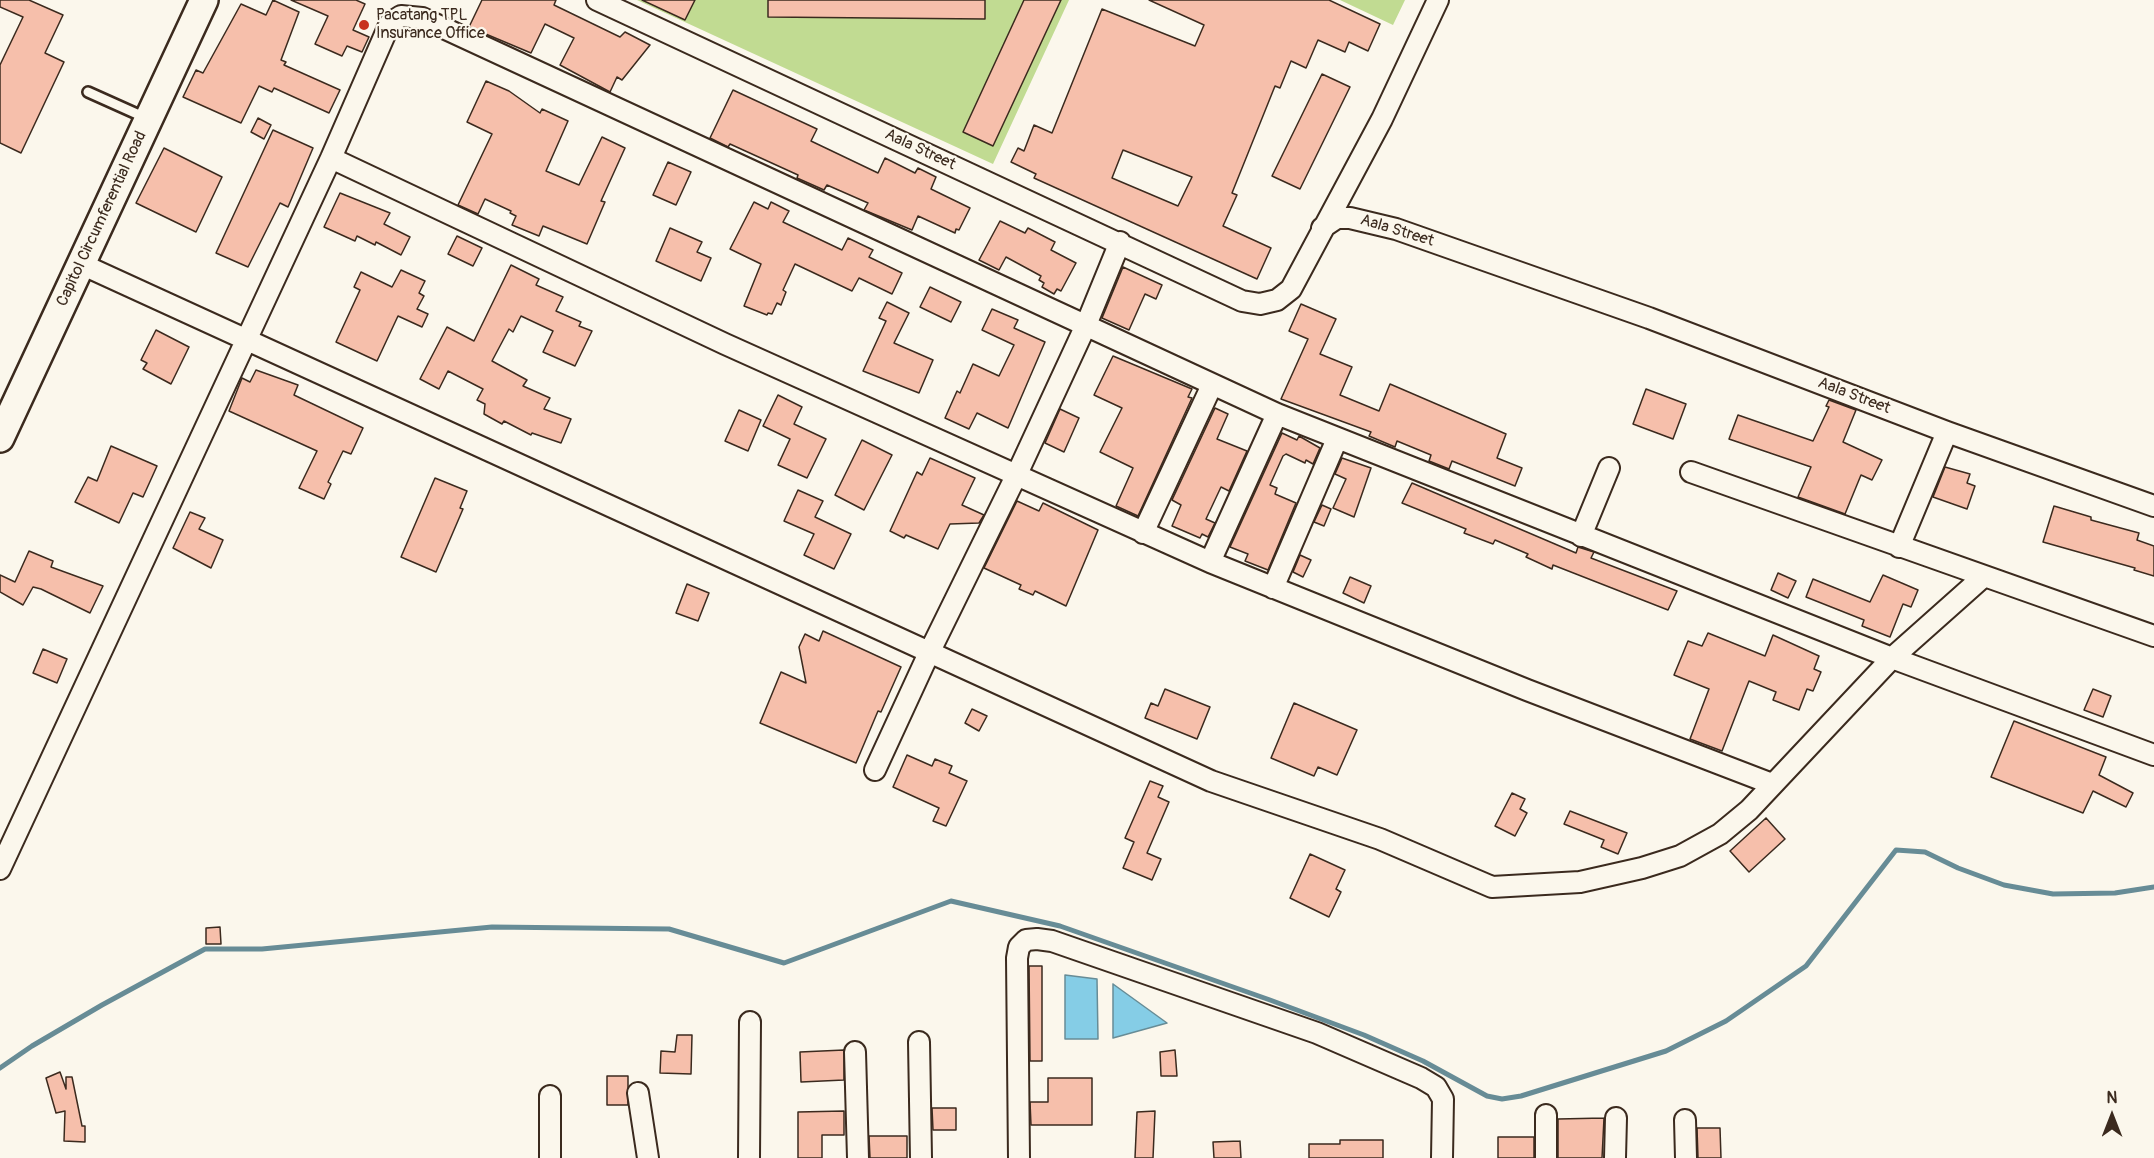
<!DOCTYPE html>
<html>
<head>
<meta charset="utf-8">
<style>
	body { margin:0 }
	#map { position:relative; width:2154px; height:1158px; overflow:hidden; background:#fbf7ec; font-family:Pangolin,sans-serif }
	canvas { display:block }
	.north { position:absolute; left:2082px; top:1086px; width:60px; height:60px; -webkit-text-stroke:4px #fbf7ec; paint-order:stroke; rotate:0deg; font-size:16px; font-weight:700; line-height:24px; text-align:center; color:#3b2a1e }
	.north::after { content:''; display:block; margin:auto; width:21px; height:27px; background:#3b2a1e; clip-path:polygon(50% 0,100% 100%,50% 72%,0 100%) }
</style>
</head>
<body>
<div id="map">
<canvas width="2154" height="1158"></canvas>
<div class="north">N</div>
</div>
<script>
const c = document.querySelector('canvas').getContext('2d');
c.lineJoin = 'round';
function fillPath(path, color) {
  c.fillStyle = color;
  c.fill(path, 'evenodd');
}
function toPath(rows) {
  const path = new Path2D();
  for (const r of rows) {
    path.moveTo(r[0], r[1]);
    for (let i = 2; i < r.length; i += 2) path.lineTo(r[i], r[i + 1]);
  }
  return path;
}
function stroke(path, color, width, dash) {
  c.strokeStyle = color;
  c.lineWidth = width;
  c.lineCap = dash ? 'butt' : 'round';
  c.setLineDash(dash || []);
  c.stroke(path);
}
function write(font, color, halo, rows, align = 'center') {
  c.font = font + ' Pangolin,sans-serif';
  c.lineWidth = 4.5;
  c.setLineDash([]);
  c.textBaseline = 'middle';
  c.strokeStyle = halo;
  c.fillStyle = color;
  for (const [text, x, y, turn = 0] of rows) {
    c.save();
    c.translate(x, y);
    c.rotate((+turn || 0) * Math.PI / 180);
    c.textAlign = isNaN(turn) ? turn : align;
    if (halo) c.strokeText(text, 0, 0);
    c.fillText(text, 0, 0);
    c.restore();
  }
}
const green = toPath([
	[637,0,1069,0,993,164],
	[1340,0,1405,0,1393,25]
]);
const water = toPath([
	[1065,975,1097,979,1098,1039,1065,1039,1065,975],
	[1113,984,1167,1023,1113,1038,1113,984]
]);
const stream = toPath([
	[0,1068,32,1046,102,1005,205,949,262,949,492,927,669,929,784,963,951,901,1060,926,1270,1000,1364,1035,1423,1061,1487,1096,1502,1099,1521,1096,1666,1051,1726,1021,1806,966,1896,850,1925,852,1958,868,2004,885,2053,894,2115,893,2154,887]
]);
const building = toPath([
	[0,0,29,0,63,15,45,53,64,62,21,153,0,143,0,65,23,17,0,7,0,0],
	[273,0,299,12,281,60,286,62,284,65,340,90,329,113,274,88,272,92,259,86,241,123,183,97,196,70,203,73,241,4,266,15,273,0],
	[291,0,356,0,365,4,353,30,369,37,362,52,347,46,342,56,315,44,328,16,291,0],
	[482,0,556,0,554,5,620,37,625,32,650,45,622,80,617,77,610,92,560,65,574,38,545,24,531,53,469,27,482,0],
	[642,0,695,0,685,20,642,0],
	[768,0,985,0,985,19,768,17,768,0],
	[1024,0,1061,0,993,146,963,132,1024,0],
	[1149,0,1329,0,1380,24,1368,51,1349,42,1345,52,1318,40,1306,68,1291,61,1280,88,1275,86,1232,193,1237,195,1223,226,1271,248,1257,279,1034,178,1036,174,1011,162,1018,148,1024,151,1034,125,1052,133,1102,9,1195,46,1204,25,1149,0],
	[1123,150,1192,177,1178,206,1112,178,1123,150],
	[1322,74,1350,87,1300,189,1272,176,1322,74],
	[486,81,509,91,540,113,542,109,568,121,546,171,579,185,602,137,625,148,601,201,605,202,587,244,543,226,539,236,512,225,516,216,510,213,511,211,485,199,478,214,458,205,492,134,467,122,486,81],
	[733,90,817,129,811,141,878,173,885,158,915,173,918,168,936,177,931,189,970,208,959,230,956,229,955,233,918,216,912,230,864,210,868,203,827,185,824,190,797,178,798,175,730,144,728,147,710,138,733,90],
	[258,118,271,125,264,139,251,132,258,118],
	[273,130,313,148,288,207,280,203,248,267,216,253,273,130],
	[164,148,222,177,196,232,136,203,164,148],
	[668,162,691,172,676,205,653,195,668,162],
	[340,193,390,213,384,224,410,237,401,255,376,242,375,245,357,236,355,241,324,227,340,193],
	[754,202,768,209,771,202,789,211,783,222,842,250,848,238,873,250,869,257,902,273,892,294,859,278,852,291,795,264,783,290,786,292,781,305,777,303,772,314,768,313,767,315,744,306,761,264,730,249,754,202],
	[1000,221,1025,233,1028,228,1055,242,1051,250,1076,263,1061,291,1057,289,1054,294,1042,287,1044,283,1039,280,1041,276,1006,257,999,270,979,260,1000,221],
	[670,228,702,242,697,252,711,258,701,281,656,261,670,228],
	[457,236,482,248,473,266,448,254,457,236],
	[511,265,539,279,536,285,563,297,556,311,581,322,579,326,592,331,575,366,543,352,553,331,521,316,513,332,509,329,492,361,527,380,523,386,550,398,544,409,571,419,561,443,532,433,531,435,504,421,502,424,484,414,485,404,477,400,483,389,448,371,439,389,420,379,447,327,474,341,511,265],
	[1123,267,1162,285,1156,299,1145,294,1129,330,1102,318,1123,267],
	[401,270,425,281,419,293,424,296,417,309,428,314,422,327,398,316,377,361,336,342,360,290,354,287,361,272,392,287,401,270],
	[930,287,961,302,951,322,920,307,930,287],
	[887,302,909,313,894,343,933,360,919,393,863,371,886,321,879,318,887,302],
	[1301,304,1336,319,1320,354,1352,367,1340,395,1379,411,1390,384,1506,434,1497,458,1522,468,1515,486,1452,461,1449,469,1429,461,1431,455,1397,441,1395,447,1369,436,1371,432,1281,399,1308,339,1289,331,1301,304],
	[992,309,1018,320,1014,328,1045,342,1008,428,977,413,969,429,945,418,957,391,960,393,973,364,999,376,1014,345,982,330,992,309],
	[156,330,189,347,171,384,143,369,147,363,141,360,156,330],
	[1113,356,1192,389,1188,397,1192,398,1138,516,1116,506,1133,468,1100,452,1122,408,1094,395,1113,356],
	[256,370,298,385,294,395,363,428,351,454,343,451,328,482,331,484,324,499,299,488,317,451,229,411,242,378,250,382,256,370],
	[1646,389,1686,404,1673,439,1633,424,1646,389],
	[778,395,802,407,794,424,826,439,807,478,778,465,790,439,763,426,778,395],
	[1829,400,1856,410,1843,442,1882,460,1872,480,1861,475,1845,514,1798,497,1811,467,1729,439,1738,415,1813,441,1829,407,1826,406,1829,400],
	[1215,408,1228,414,1217,439,1247,451,1229,491,1221,487,1206,519,1215,523,1208,537,1202,534,1200,538,1172,526,1181,505,1172,500,1215,408],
	[1060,409,1079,418,1064,452,1045,443,1060,409],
	[739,410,761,420,748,451,725,441,739,410],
	[1282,433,1297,440,1299,436,1320,448,1313,464,1306,460,1305,463,1286,454,1283,456,1270,485,1277,488,1275,494,1296,503,1268,570,1245,561,1248,554,1230,547,1282,433],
	[862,440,892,455,864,510,835,495,862,440],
	[111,446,157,466,143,497,133,493,119,523,75,502,88,477,97,481,111,446],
	[930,458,975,478,962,505,984,515,979,523,950,524,938,549,906,535,904,538,890,531,917,472,922,475,930,458],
	[1342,458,1371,468,1354,517,1333,508,1346,479,1335,474,1342,458],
	[1945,467,1970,474,1967,483,1975,486,1967,509,1933,497,1945,467],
	[435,478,467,491,460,508,463,509,436,572,401,557,435,478],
	[1412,483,1576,553,1578,547,1594,552,1591,558,1677,591,1668,610,1553,565,1552,569,1526,557,1528,554,1495,540,1493,544,1464,533,1466,529,1402,503,1412,483],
	[798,490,823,501,815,517,851,534,834,569,804,555,814,534,784,521,798,490],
	[1017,501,1039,511,1043,503,1098,530,1066,606,1035,591,1033,595,1019,589,1021,585,984,568,1017,501],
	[1322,505,1331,509,1324,526,1314,522,1322,505],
	[2054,506,2091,517,2091,520,2139,533,2137,540,2154,546,2154,576,2134,570,2135,568,2043,542,2054,506],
	[190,512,205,518,199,529,223,540,211,568,173,548,190,512],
	[29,551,53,561,51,567,103,586,90,613,41,589,33,587,23,605,0,592,0,575,15,582,29,551],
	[1300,555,1311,560,1303,577,1293,572,1300,555],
	[1778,573,1796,581,1788,598,1771,590,1778,573],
	[1883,575,1918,590,1911,607,1903,604,1890,637,1862,626,1864,620,1806,597,1813,579,1870,602,1883,575],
	[1350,577,1371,586,1364,603,1343,593,1350,577],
	[687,584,709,593,698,621,676,613,687,584],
	[823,631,901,667,881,712,878,711,856,763,760,723,781,672,806,683,799,647,805,634,819,641,823,631],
	[1708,633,1765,656,1773,635,1819,656,1814,669,1821,672,1813,691,1807,689,1799,710,1773,700,1776,692,1749,681,1722,751,1690,739,1709,689,1674,675,1688,641,1702,646,1708,633],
	[43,649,67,659,57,683,33,673,43,649],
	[1165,689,1210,707,1197,739,1145,718,1151,703,1158,706,1165,689],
	[2093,689,2111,696,2103,717,2084,710,2093,689],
	[1294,703,1357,730,1337,775,1318,767,1314,776,1271,758,1294,703],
	[972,709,987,716,979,731,965,723,972,709],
	[2014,721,2106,757,2099,775,2133,793,2126,807,2093,791,2083,813,1991,777,2014,721],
	[907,755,932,766,935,759,952,766,949,773,967,781,946,826,933,821,939,808,893,787,907,755],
	[1150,781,1163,786,1158,797,1169,802,1147,853,1161,859,1152,880,1123,868,1134,842,1125,838,1150,781],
	[1512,793,1525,799,1520,809,1527,813,1515,836,1495,826,1512,793],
	[1570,811,1627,833,1618,854,1601,847,1604,840,1564,824,1570,811],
	[1766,818,1785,839,1749,872,1730,851,1766,818],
	[1310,854,1345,870,1336,889,1341,892,1329,917,1290,898,1310,854],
	[220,927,221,944,206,944,206,928,220,927],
	[1029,966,1042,966,1042,1061,1030,1061,1029,966],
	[677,1035,692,1035,691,1074,660,1073,661,1051,675,1052,677,1035],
	[844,1050,844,1080,801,1082,800,1052,844,1050],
	[1175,1050,1177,1076,1161,1076,1160,1052,1175,1050],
	[60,1072,66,1089,66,1077,72,1077,82,1126,85,1126,85,1142,64,1141,65,1111,56,1113,46,1078,60,1072],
	[607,1076,628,1076,628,1105,607,1105,607,1076],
	[1048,1078,1092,1078,1092,1125,1031,1125,1030,1102,1048,1102,1048,1078],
	[932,1108,956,1108,956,1130,933,1130,932,1108],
	[844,1111,844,1135,822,1135,822,1158,798,1158,798,1112,844,1111],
	[1155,1111,1153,1158,1135,1158,1137,1112,1155,1111],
	[1604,1118,1602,1158,1558,1158,1558,1119,1604,1118],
	[1697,1128,1720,1128,1721,1158,1698,1158,1697,1128],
	[869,1136,907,1136,907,1158,870,1158,869,1136],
	[1498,1137,1534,1137,1534,1158,1498,1158,1498,1137],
	[1340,1140,1383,1140,1383,1158,1309,1158,1309,1144,1340,1144,1340,1140],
	[1240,1141,1241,1158,1214,1158,1213,1142,1240,1141]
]);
const lane = toPath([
	[88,92,146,118]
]);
const street = toPath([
	[597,0,1242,301,1260,304,1277,300,1291,289,1382,119,1438,0],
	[331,158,725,344,1210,562,1527,690,1772,784],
	[1322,228,1337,218,1350,218,1396,229,1649,318,1947,432,2154,506],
	[81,264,1211,781,1380,839,1492,887,1580,882,1642,868,1680,856,1720,834,1749,810,1892,658,1983,577],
	[1691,472,2154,636],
	[1143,533,1212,385],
	[1581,536,1609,468],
	[1899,547,1947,432],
	[1210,562,1277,414],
	[1273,588,1337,439],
	[875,770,929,653,1017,474,1086,325,1120,242],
	[0,869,331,158,390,23,401,16,422,18,1277,414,1892,658,2154,755],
	[919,1042,921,1158],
	[855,1052,858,1158],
	[638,1093,648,1158],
	[550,1096,550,1158],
	[1685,1120,1686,1158],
	[749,1158,750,1022],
	[1019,1158,1017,958,1019,947,1026,940,1037,939,1052,941,1317,1033,1421,1078,1436,1087,1443,1099,1442,1158],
	[1546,1158,1546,1115],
	[1615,1158,1616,1118]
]);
const secondary = toPath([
	[0,438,204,0]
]);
const markers = [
	[364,25,6,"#c8321e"]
];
const poiNames = [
	["Pacatang TPL",376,16],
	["Insurance Office",376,34]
];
const streetNames = [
	["Aala Street",920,150,25],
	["Capitol Circumferential Road",102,219,-65],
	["Aala Street",1397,231,17],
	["Aala Street",1854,396,21]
];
fillPath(green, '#c1db92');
fillPath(water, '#85cde6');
stroke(water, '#678c96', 1.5);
stroke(stream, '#678c96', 5);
fillPath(building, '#f6bfab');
stroke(building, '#3b2a1e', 1.5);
stroke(lane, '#3b2a1e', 14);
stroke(street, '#3b2a1e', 24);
stroke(secondary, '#3b2a1e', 32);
stroke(lane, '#fbf7ec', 9);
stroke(street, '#fbf7ec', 20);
stroke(secondary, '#fbf7ec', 27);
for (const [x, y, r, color] of markers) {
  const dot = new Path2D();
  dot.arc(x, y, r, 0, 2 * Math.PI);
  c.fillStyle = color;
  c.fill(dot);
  stroke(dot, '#fbf7ec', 2);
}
write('16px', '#3b2a1e', '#fbf7ec', poiNames, 'left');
write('16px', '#3b2a1e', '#fbf7ec', streetNames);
</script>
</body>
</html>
